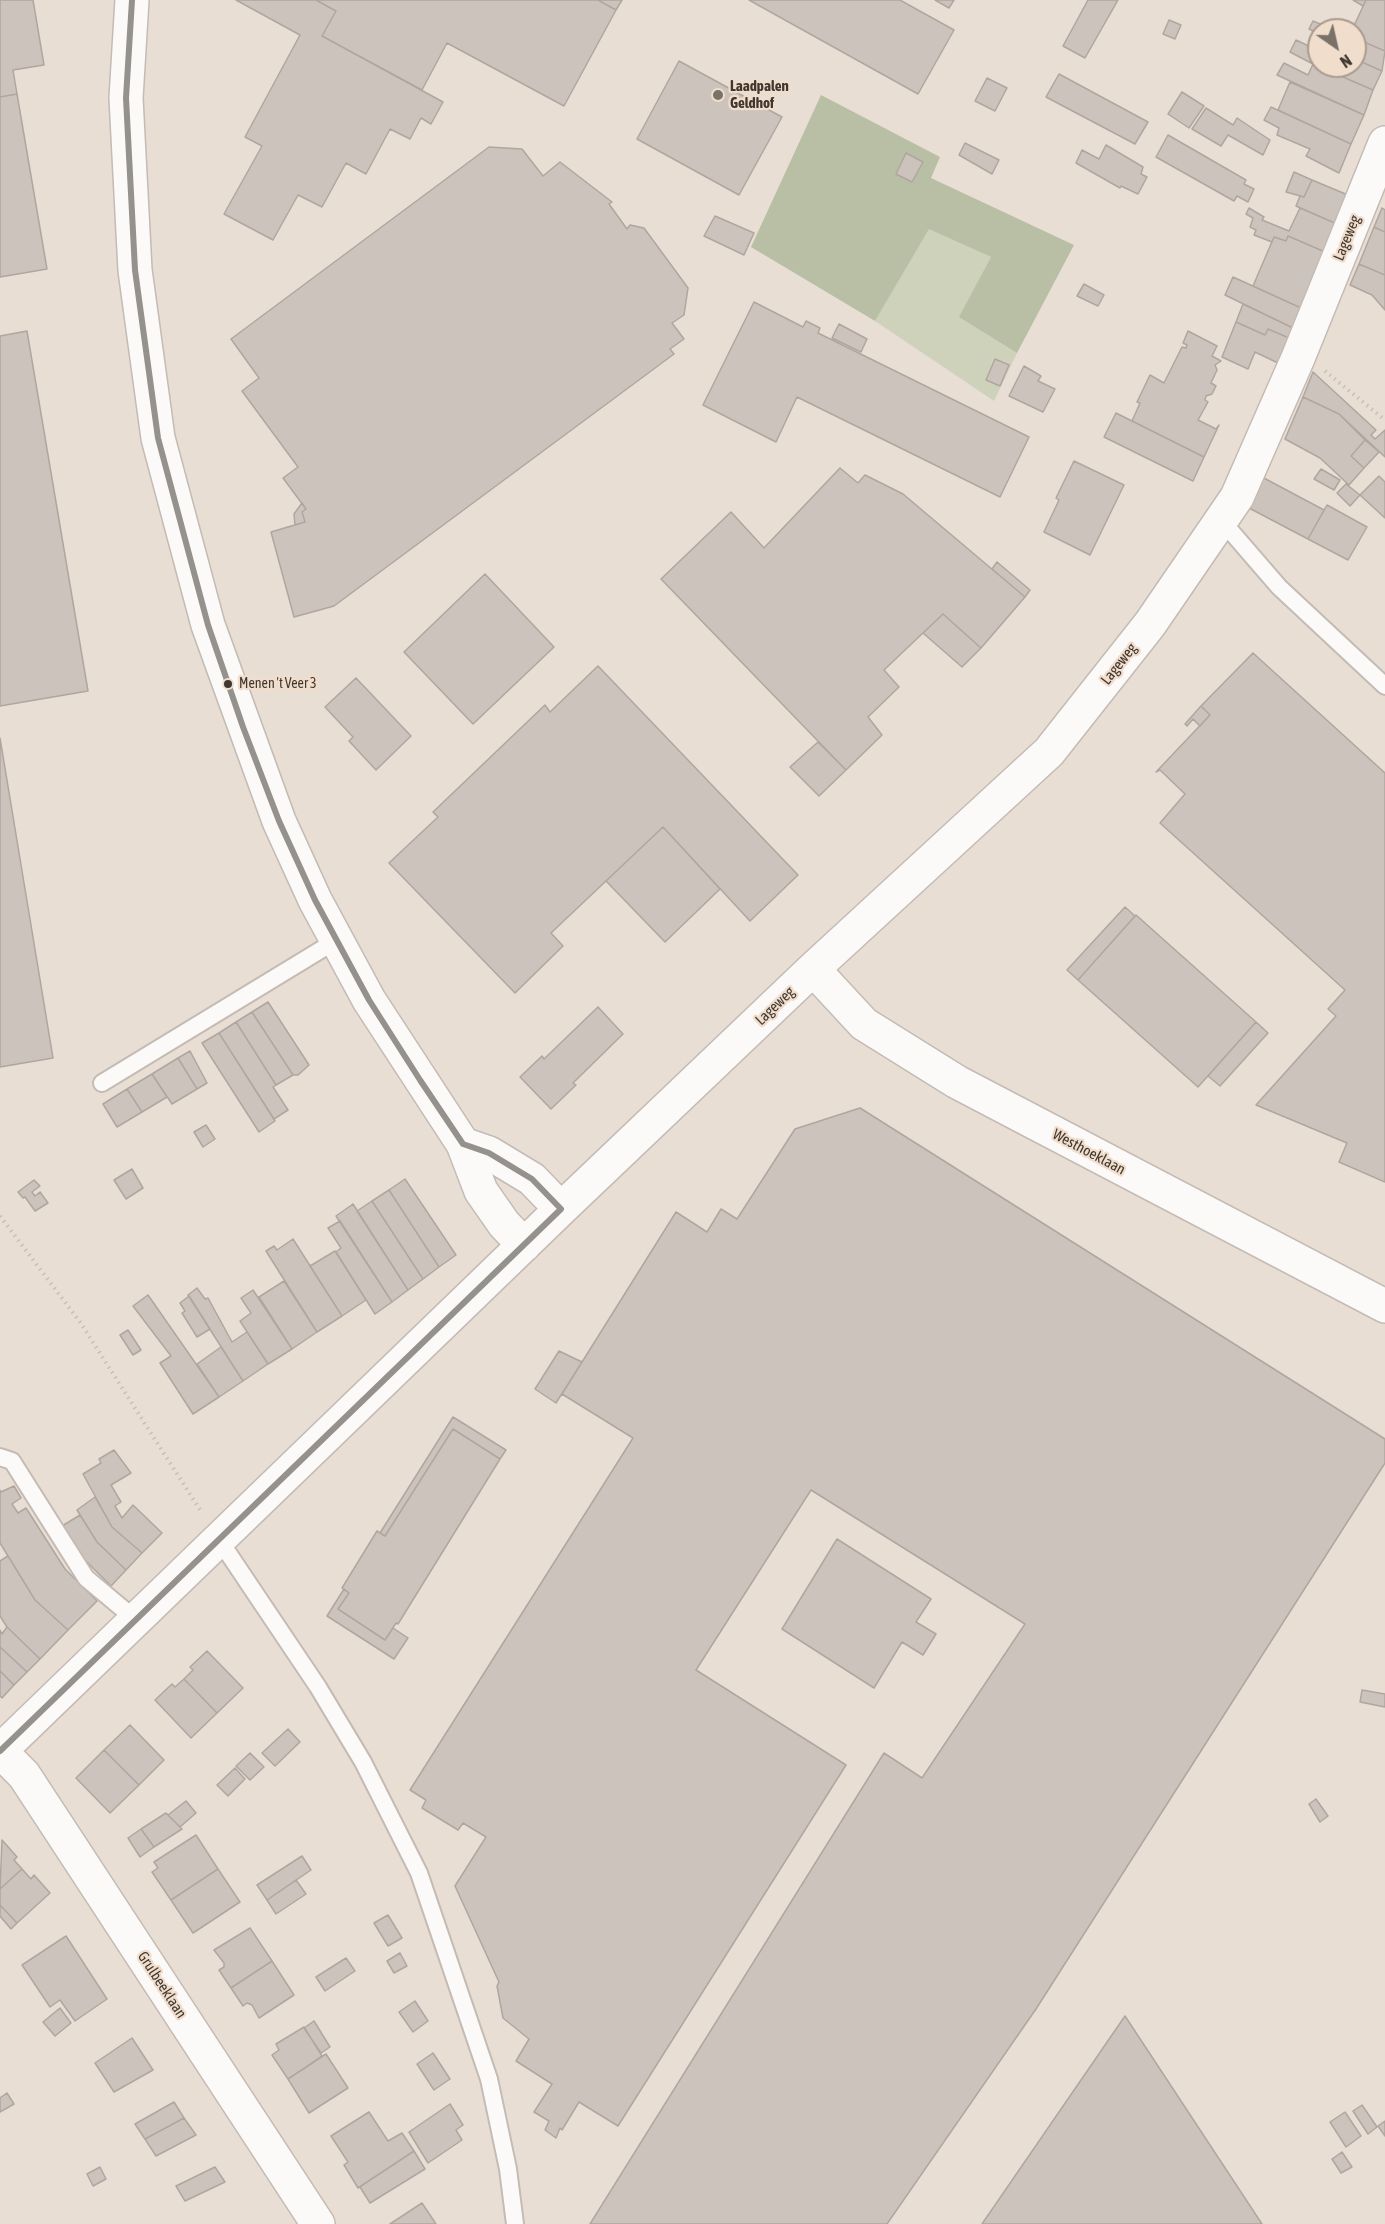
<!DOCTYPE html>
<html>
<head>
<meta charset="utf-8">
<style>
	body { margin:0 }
	#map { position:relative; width:1385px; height:2224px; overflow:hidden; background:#e9ded4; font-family:"Asap Condensed",sans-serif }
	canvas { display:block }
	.north { position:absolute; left:1307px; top:18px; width:60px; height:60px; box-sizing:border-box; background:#f1ddcc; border:2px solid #aa9b8e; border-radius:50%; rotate:146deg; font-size:16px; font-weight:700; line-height:24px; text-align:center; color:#3f3730 }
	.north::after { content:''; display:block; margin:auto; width:21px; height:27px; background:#7a7169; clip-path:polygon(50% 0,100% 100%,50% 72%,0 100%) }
</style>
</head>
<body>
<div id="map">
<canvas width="1385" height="2224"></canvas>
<div class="north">N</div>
</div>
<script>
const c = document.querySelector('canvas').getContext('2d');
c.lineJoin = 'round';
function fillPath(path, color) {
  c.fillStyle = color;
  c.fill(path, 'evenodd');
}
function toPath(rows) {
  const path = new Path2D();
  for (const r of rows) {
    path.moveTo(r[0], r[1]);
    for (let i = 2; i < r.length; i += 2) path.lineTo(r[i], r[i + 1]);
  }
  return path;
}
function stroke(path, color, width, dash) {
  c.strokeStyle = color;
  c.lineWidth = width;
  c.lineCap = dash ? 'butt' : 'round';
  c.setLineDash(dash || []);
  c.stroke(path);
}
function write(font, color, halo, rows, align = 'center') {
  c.font = font + ' "Asap Condensed",sans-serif';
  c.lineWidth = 4.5;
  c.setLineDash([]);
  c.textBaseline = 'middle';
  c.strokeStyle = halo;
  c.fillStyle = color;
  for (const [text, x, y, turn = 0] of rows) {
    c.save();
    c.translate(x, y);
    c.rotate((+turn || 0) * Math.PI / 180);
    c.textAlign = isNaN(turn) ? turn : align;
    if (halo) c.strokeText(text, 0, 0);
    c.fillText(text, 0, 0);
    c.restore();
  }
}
const green = toPath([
	[929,228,991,257,960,317,1017,353,994,401,875,321]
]);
const forest = toPath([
	[821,95,940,157,931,178,1074,245,1017,353,959,317,991,257,929,229,875,321,751,247]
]);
const building = toPath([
	[0,0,33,0,44,65,13,70,17,94,0,97,0,0],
	[236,0,316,0,336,11,322,36,443,102,431,124,421,118,410,139,390,129,366,174,346,163,322,207,298,195,273,240,224,214,262,146,245,137,300,35,236,0],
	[316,0,598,0,616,10,564,106,447,43,422,90,322,36,336,11,316,0],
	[598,0,622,0,616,10,598,0],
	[749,0,900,0,954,30,918,94,749,0],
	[935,0,954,0,949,8,935,0],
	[1088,0,1118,0,1085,58,1063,46,1088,0],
	[1353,0,1366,0,1363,6,1353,0],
	[1366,0,1385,0,1385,51,1355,38,1355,30,1352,30,1366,0],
	[1169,20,1181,25,1175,39,1163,34,1169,20],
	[1313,21,1335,30,1319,30,1319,34,1309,29,1313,21],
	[1355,38,1385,51,1382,71,1355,59,1355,38],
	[1296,40,1313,48,1312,51,1318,53,1319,51,1319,66,1355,66,1355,59,1382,71,1373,90,1313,64,1290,52,1296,40],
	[679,61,782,117,739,195,637,139,679,61],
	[1284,63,1308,75,1313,64,1373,90,1364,115,1277,75,1284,63],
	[1059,74,1148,122,1135,144,1046,97,1059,74],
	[987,78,1007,88,995,111,975,101,987,78],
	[1290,82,1364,115,1351,144,1278,110,1290,82],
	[1182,92,1204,106,1189,128,1168,114,1182,92],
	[17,94,47,269,0,277,0,97,17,94],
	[1271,107,1351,144,1339,173,1306,156,1310,149,1277,135,1279,128,1264,120,1271,107],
	[1206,108,1233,125,1237,118,1270,140,1263,155,1228,135,1221,146,1192,129,1206,108],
	[1168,135,1246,180,1244,184,1254,189,1248,202,1237,196,1234,201,1156,157,1168,135],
	[965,143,999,160,992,174,959,155,965,143],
	[1106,145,1143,167,1141,174,1147,177,1138,194,1121,186,1120,188,1076,163,1082,150,1099,159,1106,145],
	[489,147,522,149,543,176,560,162,612,202,609,204,627,229,630,225,644,228,688,288,684,315,672,323,684,339,670,349,674,354,334,606,294,617,271,532,305,522,302,512,306,509,283,478,298,467,242,391,259,378,231,339,489,147],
	[906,153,923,162,912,182,896,174,906,153],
	[1294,172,1312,180,1304,197,1286,192,1294,172],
	[1312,180,1348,195,1337,224,1296,206,1300,196,1304,197,1312,180],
	[1249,208,1264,217,1262,220,1289,231,1300,208,1337,224,1325,252,1288,236,1286,241,1274,237,1272,242,1254,235,1256,230,1250,227,1253,218,1246,214,1249,208],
	[1382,208,1385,210,1385,232,1374,227,1382,208],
	[715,216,754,233,744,255,704,236,715,216],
	[1374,227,1385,232,1385,275,1359,264,1374,227],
	[1288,236,1325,252,1301,308,1253,286,1274,237,1286,241,1288,236],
	[1359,264,1385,275,1385,310,1372,295,1350,285,1359,264],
	[1233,277,1301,308,1293,328,1225,295,1233,277],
	[1084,284,1104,295,1098,306,1077,296,1084,284],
	[754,302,803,327,806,321,820,328,818,333,1029,437,1000,497,797,397,776,442,703,405,754,302],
	[1243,304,1293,328,1289,338,1268,329,1265,335,1236,322,1243,304],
	[1236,322,1265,335,1268,329,1289,338,1278,363,1255,352,1248,369,1222,357,1236,322],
	[839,324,867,339,861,352,832,338,839,324],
	[27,331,88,691,0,706,0,336,27,331],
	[1188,331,1217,346,1212,356,1221,361,1215,365,1217,370,1211,383,1216,386,1212,394,1206,396,1205,400,1208,402,1198,420,1216,429,1219,425,1204,457,1132,421,1140,403,1137,402,1150,375,1164,383,1182,347,1186,348,1187,345,1183,343,1188,331],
	[995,359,1009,365,1000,386,986,380,995,359],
	[1024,366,1041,376,1038,381,1055,389,1043,412,1009,396,1024,366],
	[1313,372,1376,430,1371,435,1375,439,1385,430,1385,457,1339,414,1303,397,1313,372],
	[1303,397,1339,414,1365,440,1351,456,1364,468,1349,485,1320,458,1285,439,1303,397],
	[1116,413,1204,457,1193,481,1104,437,1116,413],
	[1365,440,1379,452,1364,468,1351,456,1365,440],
	[1074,461,1124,485,1090,555,1044,532,1059,500,1056,498,1074,461],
	[840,468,858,483,865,475,903,494,1025,597,981,648,943,614,884,670,899,687,868,717,882,735,846,770,661,579,731,512,764,548,840,468],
	[1321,469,1340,480,1334,490,1314,479,1321,469],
	[1379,476,1385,482,1385,518,1360,495,1379,476],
	[1262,477,1324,510,1308,539,1249,508,1262,477],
	[1346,484,1360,495,1350,506,1337,493,1346,484],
	[302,503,306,509,302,512,305,522,295,525,294,514,302,503],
	[1327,505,1367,527,1348,560,1308,539,1327,505],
	[997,562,1030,590,1025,597,992,569,997,562],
	[485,574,554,647,473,724,404,652,485,574],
	[943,614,981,648,962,667,923,633,943,614],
	[1253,653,1385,773,1385,1182,1339,1162,1347,1143,1256,1105,1336,1016,1328,1009,1345,990,1160,823,1185,794,1160,770,1156,772,1210,715,1201,706,1253,653],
	[598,666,798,875,750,921,663,827,551,933,563,946,515,993,389,863,438,817,433,812,545,705,550,712,598,666],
	[356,678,411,736,376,770,349,741,353,737,325,707,356,678],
	[1201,706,1210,715,1200,726,1193,719,1187,726,1185,724,1201,706],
	[0,738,53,1058,0,1067,0,738],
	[818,742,846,770,819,796,790,767,818,742],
	[663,827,720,889,665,942,606,881,663,827],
	[1125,907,1135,916,1078,980,1067,970,1125,907],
	[1136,915,1256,1022,1198,1087,1078,980,1136,915],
	[268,1002,309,1065,298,1075,293,1075,252,1012,268,1002],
	[598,1007,623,1034,573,1083,576,1085,551,1109,520,1077,542,1056,544,1059,598,1007],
	[252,1012,293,1075,276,1085,236,1022,252,1012],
	[236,1022,276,1085,273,1087,288,1110,274,1119,219,1033,236,1022],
	[1256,1022,1268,1033,1220,1086,1208,1076,1256,1022],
	[219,1033,275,1121,259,1132,202,1043,219,1033],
	[190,1051,207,1083,197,1089,178,1058,190,1051],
	[178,1058,197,1089,172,1104,152,1074,178,1058],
	[152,1074,167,1097,142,1112,127,1089,152,1074],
	[127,1089,142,1112,117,1127,103,1104,127,1089],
	[860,1108,1385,1439,1385,1463,1036,2009,887,2224,590,2224,884,1753,922,1778,1025,1624,811,1490,696,1670,846,1765,618,2126,579,2102,562,2130,560,2128,556,2138,545,2130,549,2121,534,2112,552,2084,516,2061,529,2039,503,2018,497,1986,499,1982,455,1886,486,1837,463,1823,458,1830,422,1808,426,1800,410,1790,633,1438,562,1394,676,1212,707,1232,721,1209,737,1219,795,1129,860,1108],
	[206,1125,215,1139,203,1147,194,1132,206,1125],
	[132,1169,143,1188,126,1199,114,1180,132,1169],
	[405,1179,456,1255,439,1267,389,1190,405,1179],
	[34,1180,40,1186,32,1192,35,1196,40,1192,48,1203,35,1211,25,1197,23,1198,18,1192,34,1180],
	[389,1190,439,1267,423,1279,372,1201,389,1190],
	[372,1201,423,1279,408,1290,357,1211,372,1201],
	[353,1204,408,1290,392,1302,336,1216,353,1204],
	[340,1221,392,1302,375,1314,336,1252,341,1248,328,1228,340,1221],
	[293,1239,342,1316,317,1332,266,1251,274,1246,277,1250,293,1239],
	[335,1251,366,1300,342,1316,310,1266,335,1251],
	[284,1281,317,1332,292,1349,259,1297,284,1281],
	[197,1288,205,1299,208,1298,232,1342,247,1332,268,1364,243,1381,188,1295,197,1288],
	[253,1290,292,1349,268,1364,240,1321,251,1313,241,1298,253,1290],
	[148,1295,219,1397,193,1414,160,1363,171,1356,133,1306,148,1295],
	[189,1296,210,1329,197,1337,182,1313,185,1311,180,1303,189,1296],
	[128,1330,141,1350,133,1355,120,1335,128,1330],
	[221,1347,243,1381,219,1397,197,1364,221,1347],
	[559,1351,582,1362,556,1403,535,1389,559,1351],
	[453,1417,506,1450,500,1459,453,1429,385,1536,380,1533,453,1417],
	[453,1429,500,1459,398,1624,396,1623,385,1640,338,1609,349,1593,342,1588,377,1531,385,1536,453,1429],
	[114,1450,131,1473,111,1485,121,1502,115,1506,122,1518,133,1505,162,1533,142,1553,112,1527,83,1474,101,1463,99,1459,114,1450],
	[14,1486,21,1498,12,1504,18,1513,26,1508,65,1569,97,1601,68,1630,35,1600,0,1543,0,1490,1,1492,14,1486],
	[95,1497,112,1527,142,1553,126,1570,97,1542,77,1510,95,1497],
	[80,1515,97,1542,126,1570,111,1586,82,1557,62,1526,80,1515],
	[837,1539,931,1599,916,1622,936,1634,923,1655,902,1642,874,1688,782,1629,837,1539],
	[8,1556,35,1600,68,1630,40,1659,7,1627,0,1616,0,1561,8,1556],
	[344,1589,349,1593,338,1609,385,1640,393,1628,408,1638,394,1659,327,1616,344,1589],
	[7,1627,40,1659,27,1672,0,1647,0,1630,2,1634,7,1627],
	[0,1647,27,1672,14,1685,0,1671,0,1647],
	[207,1651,243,1688,217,1713,184,1679,193,1670,190,1667,207,1651],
	[0,1671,14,1685,2,1698,0,1696,0,1671],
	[184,1679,217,1713,191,1738,155,1700,172,1684,175,1687,184,1679],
	[1362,1690,1385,1694,1385,1707,1360,1702,1362,1690],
	[130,1725,164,1760,139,1785,104,1750,130,1725],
	[288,1729,300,1742,275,1766,262,1753,288,1729],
	[104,1750,139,1785,110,1813,76,1778,104,1750],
	[250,1753,264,1767,250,1780,236,1766,250,1753],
	[235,1768,245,1779,228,1796,217,1785,235,1768],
	[1316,1799,1328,1816,1320,1822,1309,1804,1316,1799],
	[186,1801,196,1813,180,1827,168,1815,186,1801],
	[166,1813,182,1829,154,1847,141,1829,166,1813],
	[141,1829,154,1847,140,1857,128,1838,141,1829],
	[196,1835,218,1869,171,1900,152,1872,158,1868,154,1862,196,1835],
	[2,1840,17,1857,14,1860,22,1869,0,1889,2,1840],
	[302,1856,311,1870,267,1900,257,1885,302,1856],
	[22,1869,31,1879,34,1875,50,1893,17,1923,0,1905,0,1889,22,1869],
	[218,1869,240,1902,193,1933,171,1900,218,1869],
	[296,1880,306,1894,276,1914,267,1900,296,1880],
	[0,1905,17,1923,11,1929,0,1916,0,1905],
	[388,1915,402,1938,388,1946,374,1923,388,1915],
	[250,1928,272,1961,231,1988,219,1970,224,1967,224,1963,214,1950,250,1928],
	[66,1936,107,1999,75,2021,60,2000,50,2007,22,1965,66,1936],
	[400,1953,407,1966,394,1973,387,1961,400,1953],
	[346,1958,355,1971,325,1991,316,1977,346,1958],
	[272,1961,294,1995,259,2018,252,2005,247,2003,243,2006,231,1988,272,1961],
	[415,2001,428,2021,413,2032,399,2012,415,2001],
	[60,2008,71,2023,55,2036,43,2022,60,2008],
	[1125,2016,1262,2224,982,2224,1125,2016],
	[314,2021,330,2047,321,2053,304,2028,314,2021],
	[304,2027,322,2056,288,2079,272,2055,279,2050,276,2044,304,2027],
	[132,2038,153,2070,114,2092,95,2063,132,2038],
	[433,2053,450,2079,434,2090,417,2064,433,2053],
	[326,2054,348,2088,309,2113,288,2079,326,2054],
	[7,2093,14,2104,0,2112,0,2098,7,2093],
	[174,2102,184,2118,145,2139,135,2124,174,2102],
	[450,2104,463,2125,456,2130,462,2140,428,2163,409,2132,450,2104],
	[1362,2105,1377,2127,1368,2134,1353,2111,1362,2105],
	[369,2112,388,2141,402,2133,414,2151,358,2188,344,2165,348,2162,331,2136,369,2112],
	[1345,2112,1361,2136,1346,2147,1330,2122,1345,2112],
	[184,2118,196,2135,156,2156,145,2139,184,2118],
	[1385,2121,1385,2136,1378,2126,1385,2121],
	[414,2151,425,2169,370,2203,360,2187,414,2151],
	[1342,2152,1352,2167,1341,2173,1332,2159,1342,2152],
	[100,2167,106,2179,93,2186,87,2174,100,2167],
	[215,2167,225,2182,185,2201,176,2186,215,2167],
	[422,2203,436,2224,390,2224,422,2203]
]);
const path = toPath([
	[1325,371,1385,420],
	[0,1216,80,1322,202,1513]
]);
const service = toPath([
	[1222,521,1279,587,1385,686],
	[102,1083,337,940],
	[0,1457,12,1461,86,1578,135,1619],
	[218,1538,318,1687,363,1762,419,1873,489,2079,508,2169,515,2224]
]);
const minor = toPath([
	[132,0,126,98,135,270,158,438,208,625,279,821,315,900,369,1000,463,1144,481,1191,504,1224,524,1245],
	[813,969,864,1024,957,1082,1385,1306],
	[463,1144,489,1153,532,1179,561,1209],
	[318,2224,24,1775,0,1751,561,1209,813,969,1049,752,1150,624,1237,497,1298,358,1385,143]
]);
const bus1 = toPath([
	[0,1751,561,1209,532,1179,489,1153,463,1144,420,1080,369,1000,315,900,279,821,243,727,208,625,158,438,135,270,126,98,132,0]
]);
const markers = [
	[718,95,6,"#7a7169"],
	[228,684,5,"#3f3730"]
];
const busNames = [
	["Menen 't Veer 3",239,684]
];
const poiNames = [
	["Laadpalen",730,86],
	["Geldhof",730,103]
];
const streetNames = [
	["Lageweg",1347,238,-68],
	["Lageweg",1119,664,-52],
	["Lageweg",775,1006,-44],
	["Westhoeklaan",1089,1152,28],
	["Grulbeeklaan",162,1985,57]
];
fillPath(green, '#ced2bb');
fillPath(forest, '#b8bfa4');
fillPath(building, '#ccc4bc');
stroke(building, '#afa79f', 1.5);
stroke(service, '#c3bbb4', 20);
stroke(minor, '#c3bbb4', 36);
stroke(path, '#c4c0bd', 4, [1.5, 4.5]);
stroke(service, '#fcfaf9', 16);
stroke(minor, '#fcfaf9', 33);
stroke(bus1, '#95918d', 6);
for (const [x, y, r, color] of markers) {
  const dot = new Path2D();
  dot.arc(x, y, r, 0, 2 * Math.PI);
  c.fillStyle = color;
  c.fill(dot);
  stroke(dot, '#f1ddcc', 2);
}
write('14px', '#3f3730', '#f1ddcc', busNames, 'left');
write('bold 15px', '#3f3730', '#f1ddcc', poiNames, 'left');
write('15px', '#3f3730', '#f1ddcc', streetNames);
</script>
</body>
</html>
